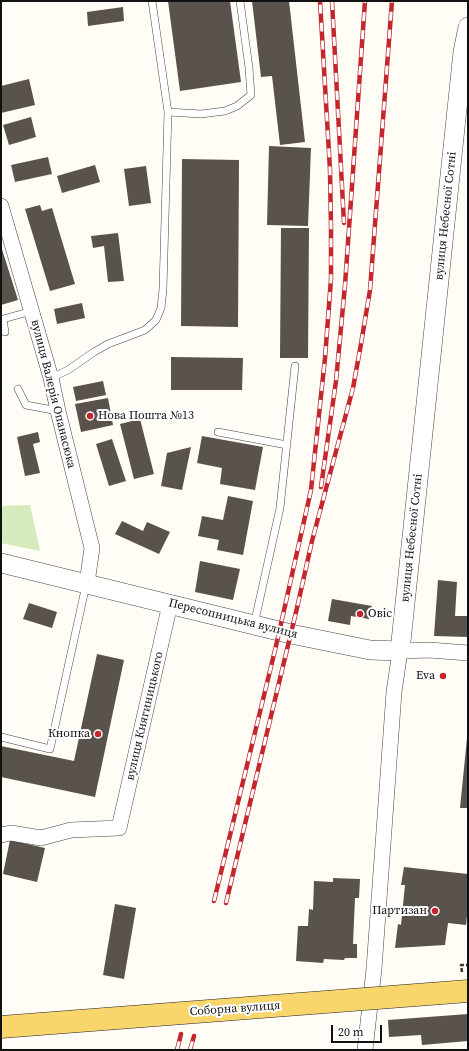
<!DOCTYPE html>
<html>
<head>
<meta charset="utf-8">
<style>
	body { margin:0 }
	#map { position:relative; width:469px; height:1051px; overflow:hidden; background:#fffdf5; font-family:"Source Serif 4",serif }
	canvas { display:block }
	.frame { position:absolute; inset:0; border:2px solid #111; pointer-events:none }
	.scale { position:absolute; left:331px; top:1025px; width:51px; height:18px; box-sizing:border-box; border:2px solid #111; border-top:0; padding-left:5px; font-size:12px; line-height:14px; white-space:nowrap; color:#111; -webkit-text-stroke:3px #fff; paint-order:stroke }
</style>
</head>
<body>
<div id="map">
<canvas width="469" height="1051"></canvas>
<div class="frame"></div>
<div class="scale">20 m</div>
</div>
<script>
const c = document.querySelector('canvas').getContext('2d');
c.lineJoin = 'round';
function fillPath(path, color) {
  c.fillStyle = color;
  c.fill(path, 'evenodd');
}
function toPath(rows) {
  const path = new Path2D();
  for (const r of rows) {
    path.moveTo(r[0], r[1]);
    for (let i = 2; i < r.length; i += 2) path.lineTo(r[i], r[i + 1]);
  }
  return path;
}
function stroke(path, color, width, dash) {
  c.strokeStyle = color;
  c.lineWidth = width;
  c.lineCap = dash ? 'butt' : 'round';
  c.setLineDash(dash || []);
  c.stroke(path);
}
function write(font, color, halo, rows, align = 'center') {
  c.font = font + ' "Source Serif 4",serif';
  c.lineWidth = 4;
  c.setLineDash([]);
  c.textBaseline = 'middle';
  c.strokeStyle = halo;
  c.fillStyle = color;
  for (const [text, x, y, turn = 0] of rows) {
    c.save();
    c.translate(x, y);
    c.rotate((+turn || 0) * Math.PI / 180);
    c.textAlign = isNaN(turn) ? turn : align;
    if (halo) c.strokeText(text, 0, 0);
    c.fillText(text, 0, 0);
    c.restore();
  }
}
const green = toPath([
	[30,505,40,551,1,543,1,506]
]);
const building = toPath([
	[168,1,230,1,241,82,180,91],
	[252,1,289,1,305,142,280,145,272,76,261,77],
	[123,7,124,21,88,26,87,12],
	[29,79,35,105,1,113,1,86],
	[31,117,36,137,9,145,3,125],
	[269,146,311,148,308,226,267,225],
	[48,157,52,174,15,182,11,165],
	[182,159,239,160,238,327,181,326],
	[95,165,100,182,62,193,57,176],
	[146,166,151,203,129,206,124,169],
	[40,205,42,211,52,208,75,284,50,291,25,209],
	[281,228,309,228,308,358,280,358],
	[118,233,124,281,108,282,104,246,93,248,91,236],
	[1,246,18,300,1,305],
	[82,303,85,318,57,324,54,309],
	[171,357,243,358,242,390,171,390],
	[103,381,106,395,76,401,73,387],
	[108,398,113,425,81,432,75,404],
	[140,419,154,474,134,479,120,424],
	[38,432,40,442,33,444,40,473,25,476,17,437],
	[202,436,263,447,255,490,220,484,222,468,197,463],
	[112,439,126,481,109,486,96,444],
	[191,447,182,490,161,486,167,453],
	[228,496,253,501,243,555,217,550,219,540,198,536,202,516,223,520],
	[122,521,143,531,147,522,170,532,159,554,115,534],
	[200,561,240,569,233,600,195,592],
	[438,580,457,582,455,616,468,616,468,637,434,636],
	[332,599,372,606,369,619,351,616,350,625,328,621],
	[29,603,57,612,52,628,23,619],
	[97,654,124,660,95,797,1,777,1,746,74,761],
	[467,738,468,738,468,808,460,808],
	[10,840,45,848,37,882,3,874],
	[404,867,468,874,468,906,466,925,448,923,445,945,395,948,398,924,401,925,405,885,401,885],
	[333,878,360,879,359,898,355,898,353,944,357,944,357,958,345,958,344,960,324,959,323,963,296,961,298,926,308,926,309,909,313,910,314,881,333,882],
	[115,904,136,908,124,979,103,975],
	[468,1014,468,1041,422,1045,421,1035,389,1037,388,1020]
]);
const path = toPath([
	[462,972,461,965,468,965]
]);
const service = toPath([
	[168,112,201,114,225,111,237,106,251,95,249,68,240,1],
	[5,332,3,319,32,311],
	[51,378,68,370,94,352,108,344,145,330,156,320,161,308,163,289,168,112,152,1],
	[18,389,26,405,58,411],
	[218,432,287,445],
	[254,625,280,508,295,366],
	[1,737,50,749,86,585]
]);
const minor = toPath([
	[1,206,51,378,58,411,92,548,87,583],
	[1,835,11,833,41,838,71,830,119,828,170,604],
	[365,1050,374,969,394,692,400,651,429,650,468,653]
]);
const tertiary = toPath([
	[1,563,291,634,370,650,400,651,463,52,468,27]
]);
const rail = toPath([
	[332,1,344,223],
	[321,487,336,381,345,285,365,1],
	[214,901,276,646,311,490,325,358,331,279,331,228,330,170,320,1],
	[226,903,297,608,312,541,353,388,361,344,370,290,392,1],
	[177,1050,181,1034],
	[190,1050,194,1036]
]);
const primaryBridge = toPath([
	[1,1027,468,991]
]);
const markers = [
	[90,416,4,"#c4262e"],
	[360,614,4,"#c4262e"],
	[443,676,4,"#c4262e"],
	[98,734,4,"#c4262e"],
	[435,911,4,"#c4262e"]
];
const streetNames = [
	["вулиця Небесної Сотні",446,216,-84],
	["вулиця Валерія Опанасюка",53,394,76],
	["вулиця Небесної Сотні",412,538,-84],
	["Пересопницька вулиця",233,619,14],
	["вулиця Княгиницького",145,716,-77],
	["Соборна вулиця",235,1009,-4]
];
const poiNames = [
	["Нова Пошта №13",98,416,"left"],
	["Овіс",368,614,"left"],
	["Eva",435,676],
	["Кнопка",90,734],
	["Партизан",427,911]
];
fillPath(green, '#d5ebbd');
fillPath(building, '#5a524d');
stroke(service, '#444', 8);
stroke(minor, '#444', 16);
stroke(tertiary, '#444', 20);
stroke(path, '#333', 2.5, [4, 2]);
stroke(service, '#fff', 7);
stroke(minor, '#fff', 15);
stroke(tertiary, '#fff', 19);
stroke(rail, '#c4262e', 4.5);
stroke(rail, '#fff', 3, [9]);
stroke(primaryBridge, '#222', 23, []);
stroke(primaryBridge, '#f9d66b', 22);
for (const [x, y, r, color] of markers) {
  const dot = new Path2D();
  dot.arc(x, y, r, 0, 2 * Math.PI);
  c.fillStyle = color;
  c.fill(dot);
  stroke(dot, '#fff', 1.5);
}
write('12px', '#111', '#fff', streetNames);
write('12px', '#111', '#fff', poiNames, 'right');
</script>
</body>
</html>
